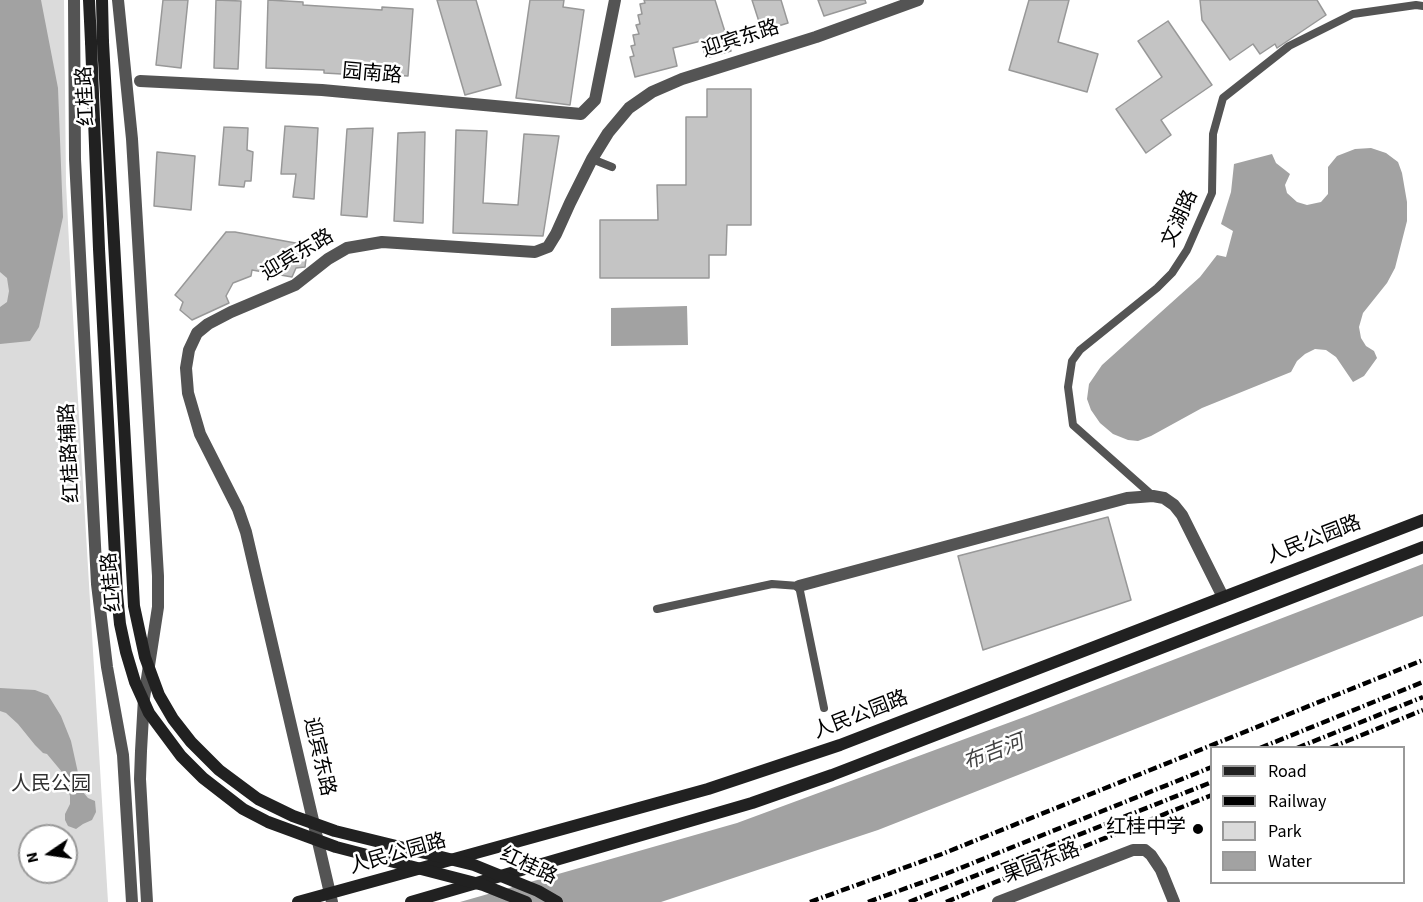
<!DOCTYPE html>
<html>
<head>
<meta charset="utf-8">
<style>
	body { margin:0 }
	#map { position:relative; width:1423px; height:902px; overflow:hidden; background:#fff; font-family:"Source Sans 3",sans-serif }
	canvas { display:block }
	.legend { position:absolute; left:1210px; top:746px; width:195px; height:138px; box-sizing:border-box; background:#fff; border:2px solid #999; margin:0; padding:8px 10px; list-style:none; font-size:18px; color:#000 }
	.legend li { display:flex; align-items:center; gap:12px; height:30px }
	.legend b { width:30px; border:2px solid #999 }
	.north { position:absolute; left:18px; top:824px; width:60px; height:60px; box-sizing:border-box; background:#fff; border:2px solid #999; border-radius:50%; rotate:257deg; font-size:16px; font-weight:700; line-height:24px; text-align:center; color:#000 }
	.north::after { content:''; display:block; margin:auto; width:21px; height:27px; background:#000; clip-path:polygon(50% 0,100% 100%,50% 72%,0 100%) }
</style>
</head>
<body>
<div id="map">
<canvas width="1423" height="902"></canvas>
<ul class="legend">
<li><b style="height:8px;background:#212121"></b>Road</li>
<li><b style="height:8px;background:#000"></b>Railway</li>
<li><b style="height:16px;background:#dbdbdb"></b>Park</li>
<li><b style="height:16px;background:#a2a2a2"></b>Water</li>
</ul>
<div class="north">N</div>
</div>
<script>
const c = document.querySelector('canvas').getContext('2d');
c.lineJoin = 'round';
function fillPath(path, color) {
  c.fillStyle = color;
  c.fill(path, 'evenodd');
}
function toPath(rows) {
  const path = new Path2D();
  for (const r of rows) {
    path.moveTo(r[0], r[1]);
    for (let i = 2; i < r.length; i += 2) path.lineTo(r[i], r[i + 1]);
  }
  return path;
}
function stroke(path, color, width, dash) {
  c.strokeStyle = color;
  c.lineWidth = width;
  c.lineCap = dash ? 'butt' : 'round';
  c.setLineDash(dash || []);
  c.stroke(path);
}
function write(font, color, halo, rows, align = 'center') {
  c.font = font + ' "Source Sans 3","Noto Sans SC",sans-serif';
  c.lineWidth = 5;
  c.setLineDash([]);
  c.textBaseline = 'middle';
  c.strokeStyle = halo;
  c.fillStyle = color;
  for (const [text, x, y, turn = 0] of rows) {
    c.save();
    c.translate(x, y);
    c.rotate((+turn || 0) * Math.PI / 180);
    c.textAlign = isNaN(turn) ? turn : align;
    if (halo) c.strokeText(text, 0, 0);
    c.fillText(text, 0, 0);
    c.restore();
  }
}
const green = toPath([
	[0,0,64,0,66,183,71,283,108,902,0,902],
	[30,836,66,836,66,872,30,872]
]);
const water = toPath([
	[0,0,41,0,58,88,63,217,39,327,30,341,0,344,0,307,7,302,9,291,7,278,0,272],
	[1371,148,1386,153,1398,162,1402,173,1407,202,1407,221,1395,268,1387,283,1363,313,1359,327,1361,338,1366,346,1374,351,1377,358,1364,376,1353,382,1336,357,1326,350,1315,349,1305,354,1297,361,1291,372,1202,408,1151,436,1138,441,1128,440,1113,434,1100,423,1091,410,1087,399,1089,384,1102,365,1200,277,1217,255,1226,257,1233,231,1221,224,1231,192,1234,164,1272,154,1276,163,1290,174,1285,185,1287,193,1297,202,1307,205,1321,202,1328,194,1328,167,1337,156,1355,149],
	[687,306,688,345,611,346,611,308],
	[1423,564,1423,616,878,830,661,902,460,902,737,823,1027,716],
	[0,688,35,690,48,695,61,716,71,741,82,791,88,798,95,801,96,812,92,820,83,824,76,829,68,826,65,820,65,814,70,804,70,796,62,772,47,754,43,753,35,745,18,724,6,713,0,711]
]);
const building = toPath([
	[163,0,188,0,181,68,156,65,163,0],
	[216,0,241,1,238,69,214,68,216,0],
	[268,0,303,2,303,5,382,10,382,7,413,9,408,76,377,74,377,76,324,73,324,70,266,68,268,0],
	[437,0,476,0,501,85,465,95,437,0],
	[530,0,564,0,563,7,584,10,570,105,516,98,530,0],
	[644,0,715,0,731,51,706,58,701,41,673,48,677,66,635,77,630,57,634,56,631,46,635,45,633,35,639,34,636,25,640,24,638,15,642,14,640,4,645,3,644,0],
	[752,0,781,0,788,23,762,31,752,0],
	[818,0,865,0,866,3,824,16,818,0],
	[1029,0,1069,0,1058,42,1098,54,1087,92,1009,70,1029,0],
	[1200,0,1317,0,1326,15,1277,48,1275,44,1260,54,1253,44,1230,60,1202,20,1200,0],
	[1168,21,1212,85,1161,120,1171,135,1146,153,1116,109,1162,77,1138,41,1168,21],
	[707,89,751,89,751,225,727,225,726,255,709,255,709,278,600,278,600,220,658,220,657,185,686,185,686,117,707,117,707,89],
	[285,126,318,128,314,199,293,197,296,174,281,174,285,126],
	[224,127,248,128,247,150,253,152,251,181,245,181,244,187,219,185,224,127],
	[373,128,367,217,341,215,347,129,373,128],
	[456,130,487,131,483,203,518,205,524,134,559,136,543,236,453,233,456,130],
	[425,132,423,223,394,221,398,133,425,132],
	[157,152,195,156,191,210,154,206,157,152],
	[226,232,235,232,301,244,301,251,307,251,305,267,296,268,292,277,252,270,251,276,233,283,226,296,229,303,192,320,180,310,183,302,175,295,226,232],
	[1108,517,1131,600,983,650,958,556,1108,517]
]);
const service = toPath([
	[592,159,612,167],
	[1153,496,1073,425,1068,387,1072,361,1080,350,1157,288,1172,273,1187,250,1212,193,1213,134,1223,98,1289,46,1353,14,1416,5,1423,6],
	[657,609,772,584,799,586,824,708]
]);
const minor = toPath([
	[140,81,322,90,581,114,595,100,615,0],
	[799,586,1127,498,1153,496,1164,498,1174,505,1182,515,1223,597],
	[332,902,246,532,238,509,200,434,188,393,186,368,189,350,197,333,208,324,231,312,295,285,328,259,347,248,382,242,535,252,548,247,556,234,570,203,592,159,608,133,629,108,652,92,682,79,816,37,918,0],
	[998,902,1133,850,1145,850,1151,855,1161,870,1174,902]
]);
const tertiary = toPath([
	[74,0,75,159,97,584,107,667,123,755,132,902],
	[118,0,132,139,158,576,158,607,144,698,141,751,140,779,147,902]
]);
const secondary = toPath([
	[89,0,91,42],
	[102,0,103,42],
	[298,902,708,789,840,745,1423,520],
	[411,902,752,803,832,775,1423,547]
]);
const rail = toPath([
	[1260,748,1423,682],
	[1297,748,1423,697],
	[1330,748,1423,710],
	[810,902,942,854,1423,660],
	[868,902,948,873,1212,767],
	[909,902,1212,782],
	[946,902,1212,795]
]);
const secondaryBridge = toPath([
	[91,42,99,249,117,594,120,624,126,652,135,682,149,713,181,756,203,778,243,809,268,822,336,847,483,885,526,902],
	[103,42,134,606,145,657,159,695,173,719,191,742,219,770,258,799,293,816,335,831,474,865,538,891,557,902]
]);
const markers = [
	[1198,829,6,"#000"]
];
const streetNames = [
	["迎宾东路",741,40,-18],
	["园南路",372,75,5],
	["红桂路",87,96,-93],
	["文湖路",1181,219,-66],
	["迎宾东路",298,256,-31],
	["红桂路辅路",71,453,-93],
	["人民公园路",1314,541,-21],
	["红桂路",113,582,-95],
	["人民公园路",861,716,-21],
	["迎宾东路",318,757,77],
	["人民公园路",398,855,-16],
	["果园东路",1042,864,-21],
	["红桂路",528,867,25]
];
const parkNames = [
	["人民公园",51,786]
];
const poiNames = [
	["红桂中学",1186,829]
];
const waterNames = [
	["布吉河",994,754,-21]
];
fillPath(green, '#dbdbdb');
fillPath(water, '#a2a2a2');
fillPath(building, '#c4c4c4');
stroke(building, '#989898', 1.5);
stroke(service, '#545454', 8);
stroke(minor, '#545454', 12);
stroke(tertiary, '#545454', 12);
stroke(secondary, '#212121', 12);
stroke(rail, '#000', 4.5, [9, 3, 1.5, 3]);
stroke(secondaryBridge, '#212121', 12);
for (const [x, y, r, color] of markers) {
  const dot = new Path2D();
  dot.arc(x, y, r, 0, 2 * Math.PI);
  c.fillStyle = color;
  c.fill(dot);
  stroke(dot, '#fff', 2);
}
write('20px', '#000', '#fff', streetNames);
write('20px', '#323232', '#fff', parkNames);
write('20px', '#000', '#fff', poiNames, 'right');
write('italic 21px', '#434343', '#fff', waterNames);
</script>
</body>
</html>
